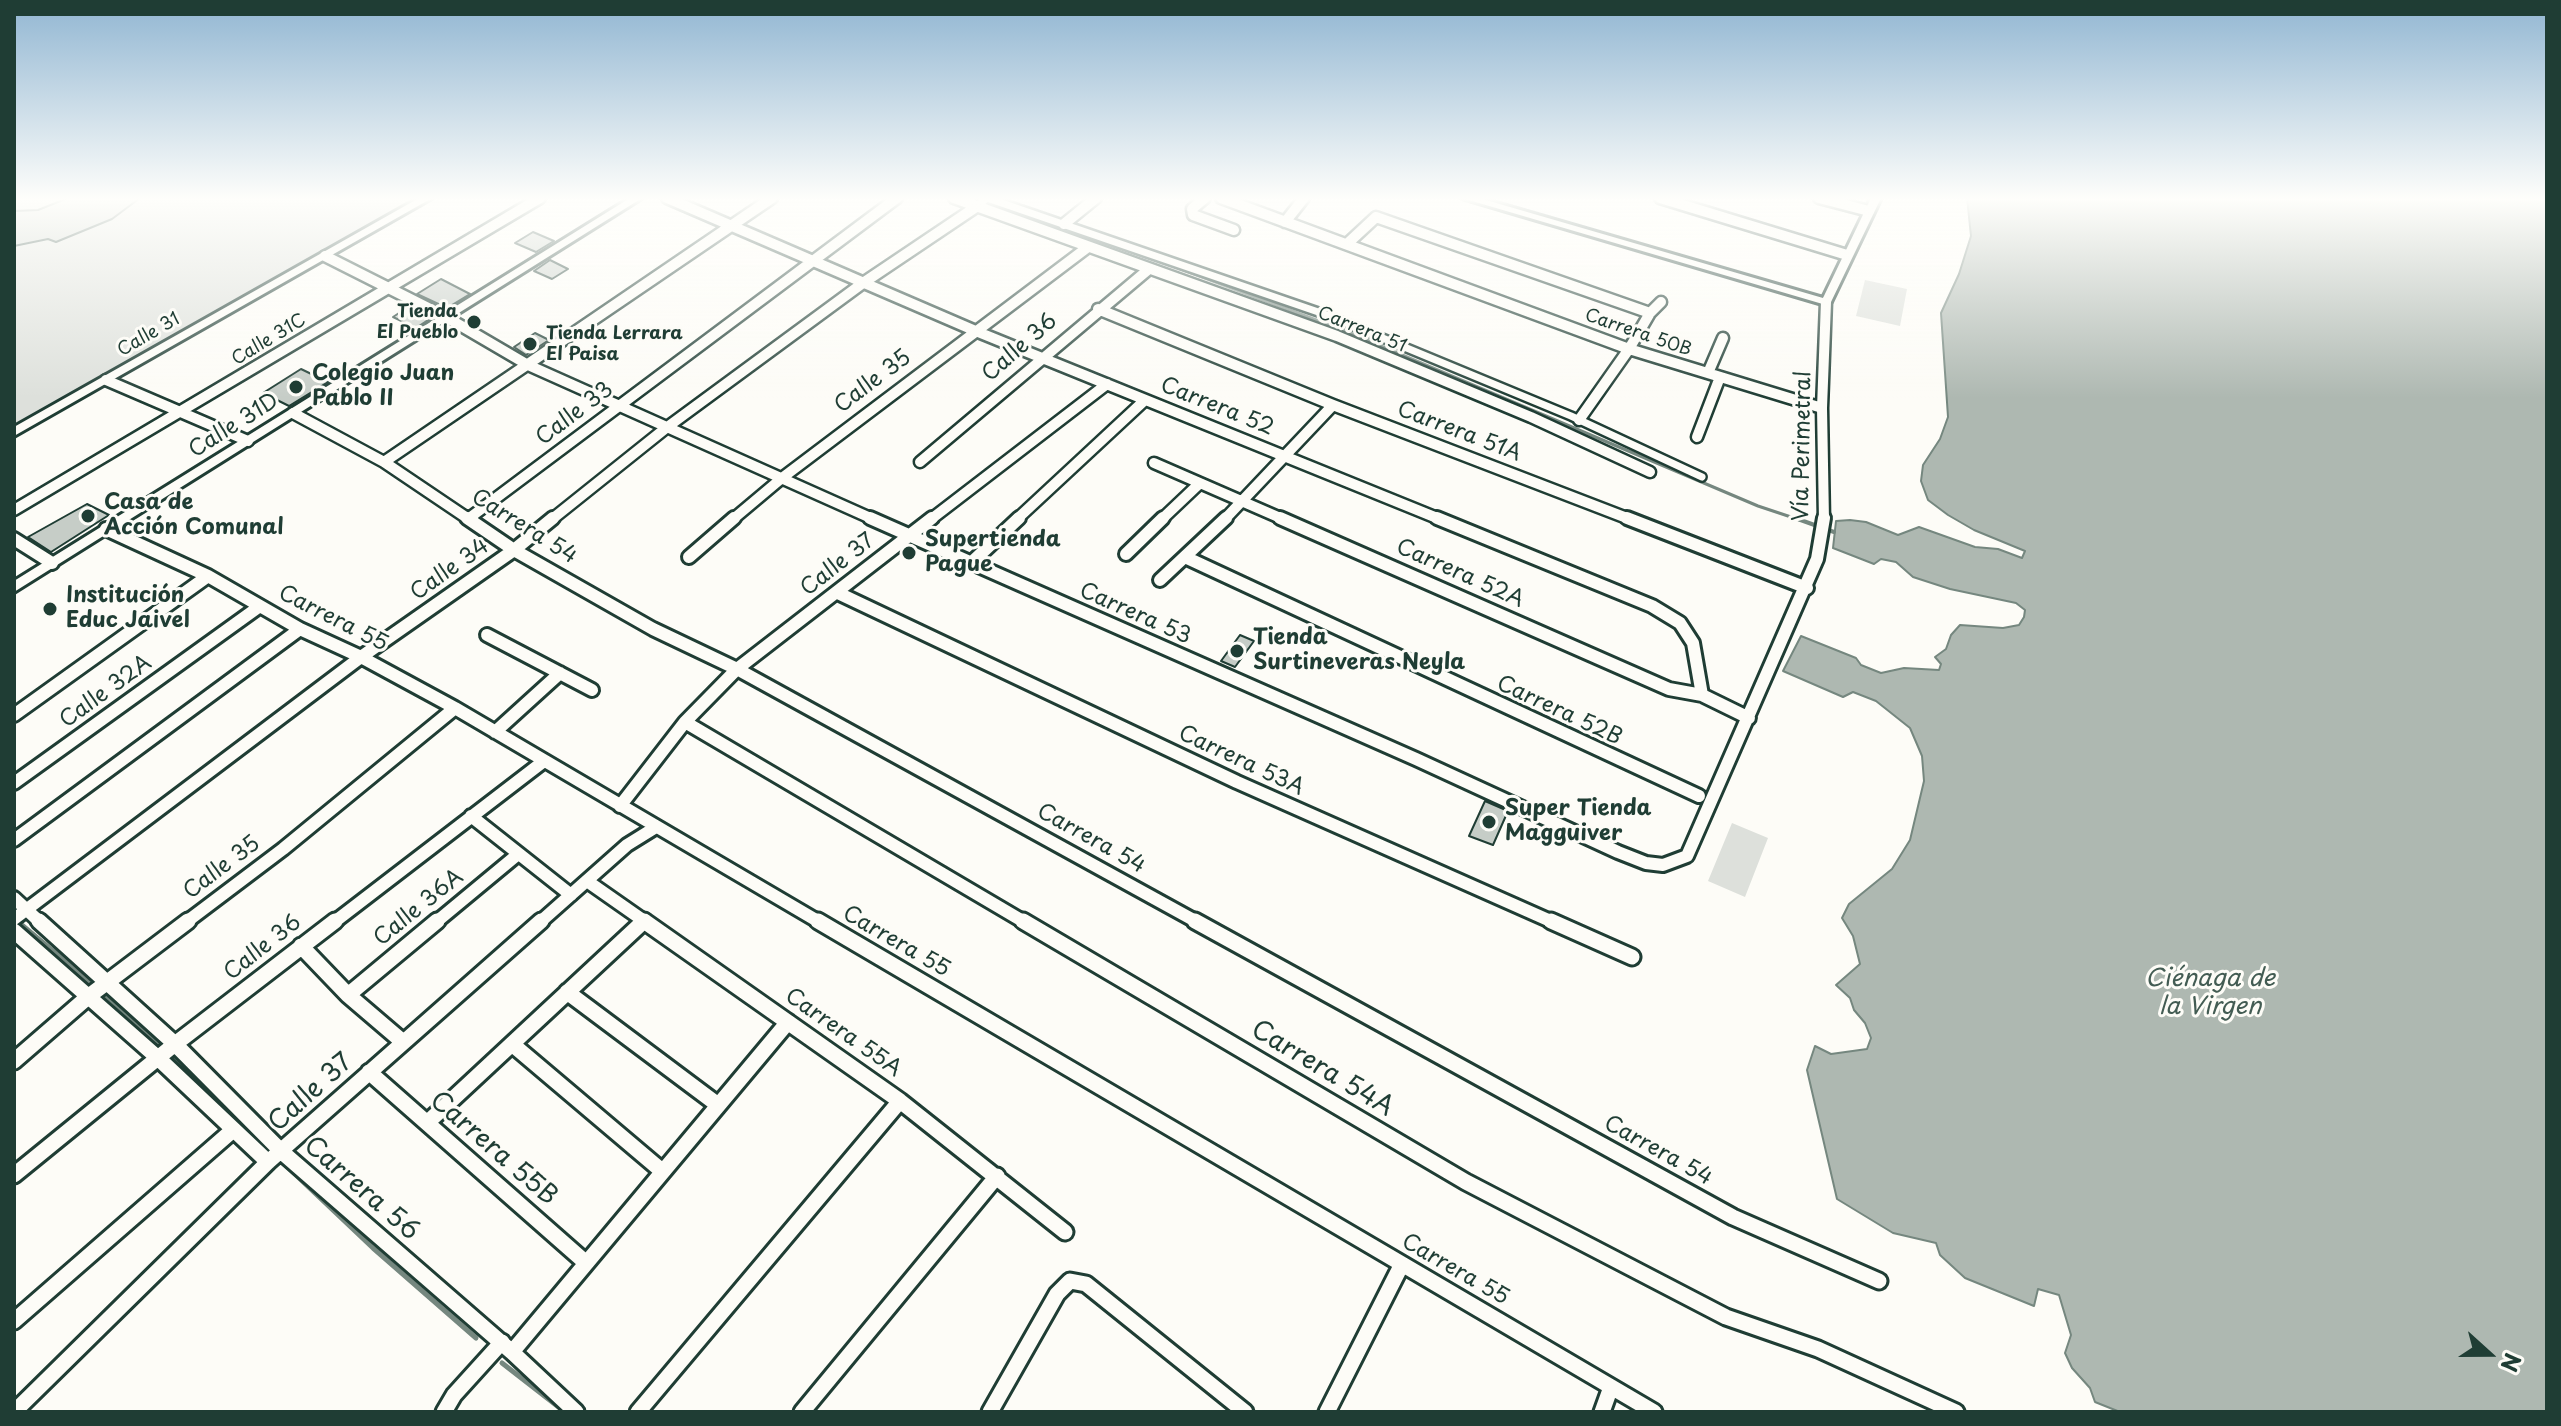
<!DOCTYPE html>
<html>
<head>
<meta charset="utf-8">
<style>
	body { margin:0 }
	#map { position:relative; width:2561px; height:1426px; overflow:hidden; background:#fdfcf7; font-family:"Playpen Sans",sans-serif }
	canvas { display:block }
	.frame { position:absolute; inset:0; border:16px solid #1f3d34; pointer-events:none }
	.north { position:absolute; left:2449px; top:1314px; width:80px; height:80px; -webkit-text-stroke:6px #fdfcf7; paint-order:stroke; rotate:111deg; font-size:22px; font-weight:700; line-height:32px; text-align:center; color:#1f3d34 }
	.north::after { content:''; display:block; margin:auto; width:28px; height:36px; background:#1f3d34; clip-path:polygon(50% 0,100% 100%,50% 72%,0 100%) }
</style>
</head>
<body>
<div id="map">
<canvas width="2561" height="1426"></canvas>
<div class="frame"></div>
<div class="north">N</div>
</div>
<script>
const c = document.querySelector('canvas').getContext('2d');
c.lineJoin = 'round';
function fillPath(path, color) {
  c.fillStyle = color;
  c.fill(path, 'evenodd');
}
function toPath(rows) {
  const path = new Path2D();
  for (const r of rows) {
    path.moveTo(r[0], r[1]);
    for (let i = 2; i < r.length; i += 2) path.lineTo(r[i], r[i + 1]);
  }
  return path;
}
function stroke(path, color, width, dash) {
  c.strokeStyle = color;
  c.lineWidth = width;
  c.lineCap = dash ? 'butt' : 'round';
  c.setLineDash(dash || []);
  c.stroke(path);
}
function write(font, color, halo, rows, align = 'center') {
  c.font = font + ' "Playpen Sans",sans-serif';
  c.lineWidth = 6;
  c.setLineDash([]);
  c.textBaseline = 'middle';
  c.strokeStyle = halo;
  c.fillStyle = color;
  for (const [text, x, y, turn = 0] of rows) {
    c.save();
    c.translate(x, y);
    c.rotate((+turn || 0) * Math.PI / 180);
    c.textAlign = isNaN(turn) ? turn : align;
    if (halo) c.strokeText(text, 0, 0);
    c.fillText(text, 0, 0);
    c.restore();
  }
}
const green = toPath([
	[14,198,420,198,14,425],
	[1865,280,1907,289,1900,326,1856,316],
	[1732,823,1768,838,1745,897,1708,881]
]);
const water = toPath([
	[1967,198,2547,198,2547,1412,2120,1412,2095,1402,2090,1388,2072,1368,2065,1353,2071,1335,2059,1295,2038,1289,2034,1306,1965,1278,1940,1255,1936,1243,1893,1233,1837,1199,1807,1070,1815,1046,1831,1054,1867,1049,1871,1038,1865,1023,1854,1010,1850,998,1836,985,1860,964,1853,936,1842,918,1849,904,1892,869,1910,840,1924,781,1922,756,1910,728,1876,701,1853,692,1843,697,1783,671,1801,636,1856,658,1861,665,1881,673,1904,668,1939,670,1941,664,1935,657,1946,649,1951,635,1960,625,2003,628,2019,625,2024,617,2025,610,2016,603,1950,589,1913,577,1896,562,1881,559,1874,564,1833,548,1836,521,1850,520,1866,522,1898,535,1919,527,1975,547,1998,549,2022,558,2025,551,1974,530,1948,515,1928,500,1921,481,1923,465,1940,439,1948,417,1941,313,1959,274,1971,236,1967,198]
]);
const streamFar2 = toPath([
	[972,198,1062,228],
	[1165,263,1348,332,1758,506,1800,520]
]);
const streamFar1 = toPath([
	[1795,518,1834,532],
	[16,920,20,923]
]);
const stream = toPath([
	[17,921,95,986],
	[102,992,164,1047],
	[170,1053,233,1113],
	[279,1159,373,1248,476,1338],
	[502,1363,565,1412]
]);
const building = toPath([
	[68,198,140,198,112,219,56,242,48,239,14,246,14,211,38,210,68,198],
	[533,232,554,241,536,252,515,243,533,232],
	[550,260,568,269,552,279,534,271,550,260],
	[441,279,470,294,447,308,417,294,441,279],
	[408,307,431,318,416,328,393,317,408,307],
	[535,333,549,340,526,355,514,347,535,333],
	[301,369,328,382,289,406,263,393,301,369],
	[87,504,109,515,51,552,28,537,87,504],
	[1240,635,1254,641,1235,667,1221,661,1240,635],
	[1485,801,1508,811,1493,845,1469,836,1485,801]
]);
const pedestrian = toPath([
	[976,207,987,198,1327,315,1571,416,1702,477]
]);
const minorFar2 = toPath([
	[667,198,978,332,1442,520],
	[954,198,1337,336,1531,417,1650,472],
	[1205,198,1192,209,1193,215,1234,230],
	[1221,198,1629,349,1822,408],
	[1660,198,1847,255],
	[1819,198,1869,211],
	[1285,222,1304,198],
	[1064,224,1096,198],
	[1348,243,1376,217,1650,313],
	[325,256,446,317,528,365,875,520],
	[1098,309,1333,405,1632,520],
	[1708,373,1723,338],
	[106,380,248,441],
	[293,413,384,462,470,520],
	[1579,420,1629,349,1650,313,1661,302],
	[1697,437,1720,377],
	[384,462,772,198],
	[920,462,1149,269],
	[1154,463,1285,520],
	[14,510,540,198],
	[468,519,897,198],
	[551,520,666,428,863,283,976,207],
	[732,520,782,478,1088,247],
	[930,520,1107,384],
	[1016,520,1145,400],
	[1161,520,1200,483],
	[1224,520,1333,405],
	[1824,520,1822,408,1826,302]
]);
const minorFar1 = toPath([
	[467,518,514,550,653,629,737,669,1199,923],
	[870,518,1416,759,1618,852,1646,863,1663,865,1687,856,1817,559,1824,518],
	[1280,518,1669,689,1702,695,1749,718],
	[1437,518,1652,606,1680,623,1693,643,1702,695],
	[1627,518,1807,588],
	[106,529,208,576,300,629,361,657,455,708,821,923],
	[14,539,52,563],
	[1126,554,1163,518],
	[689,557,734,518],
	[1185,557,1699,796],
	[971,563,1019,518],
	[1160,580,1226,518],
	[838,593,1237,782,1555,923],
	[487,635,592,690],
	[14,715,208,576],
	[685,722,1026,923],
	[495,732,560,673],
	[14,783,260,606],
	[620,806,685,722,737,669,932,518],
	[471,816,571,895],
	[14,840,300,629],
	[587,881,647,923],
	[14,898,41,923],
	[14,919,361,657,514,550,553,518],
	[185,923,283,849,455,708],
	[333,923,544,761],
	[435,923,517,855],
	[539,923,627,845,656,827],
	[642,923,645,920]
]);
const minor = toPath([
	[39,921,175,1044,282,1152,512,1352,576,1412],
	[644,921,900,1101,1065,1232],
	[818,921,1654,1412],
	[1023,921,1466,1182,1726,1317,1818,1349,1956,1412],
	[1195,921,1733,1217,1879,1281],
	[1551,921,1632,957],
	[14,931,158,1058,268,1162],
	[301,946,348,995,403,1042],
	[567,992,718,1105],
	[348,995,437,921],
	[512,1044,662,1171],
	[14,1061,89,996,188,921],
	[369,1072,585,1262],
	[428,1122,644,921],
	[14,1175,175,1044,335,921],
	[14,1321,233,1130],
	[512,1352,788,1022],
	[14,1412,268,1162,541,921],
	[444,1412,454,1395,502,1342],
	[638,1412,900,1101],
	[802,1412,997,1176],
	[990,1412,1057,1294,1070,1281,1086,1284,1245,1412],
	[1327,1412,1402,1264],
	[1602,1412,1611,1387]
]);
const tertiary = toPath([
	[419,198,432,198,14,436,14,427,419,198],
	[630,198,642,198,14,592,14,581,630,198],
	[1462,198,1479,198,1823,298,1871,198,1881,198,1831,302,1826,305,1462,198]
]);
const markers = [
	[474,322,8,"#1f3d34"],
	[530,344,8,"#1f3d34"],
	[296,387,8,"#1f3d34"],
	[88,516,8,"#1f3d34"],
	[909,553,8,"#1f3d34"],
	[50,609,8,"#1f3d34"],
	[1237,651,8,"#1f3d34"],
	[1489,822,8,"#1f3d34"]
];
const farPoinames = [
	["Tienda",458,312],
	["El Pueblo",458,333],
	["Tienda Lerrara",546,334,"left"],
	["El Paisa",546,355,"left"]
];
const farStreetnames = [
	["Carrera 51",1362,330,22],
	["Carrera 50B",1638,333,19],
	["Calle 31",149,335,-30],
	["Calle 31C",269,340,-31]
];
const streetNames = [
	["Calle 36",1020,348,-41],
	["Calle 35",873,382,-37],
	["Carrera 52",1217,407,22],
	["Calle 33",575,414,-37],
	["Calle 31D",234,426,-32],
	["Carrera 51A",1459,432,21],
	["Vía Perimetral",1803,446,-89],
	["Carrera 54",524,527,32],
	["Calle 37",838,565,-38],
	["Calle 34",450,570,-35],
	["Carrera 52A",1460,574,24],
	["Carrera 53",1135,614,24],
	["Carrera 55",333,619,27],
	["Calle 32A",106,692,-36],
	["Carrera 52B",1559,711,25],
	["Carrera 53A",1241,761,25],
	["Carrera 54",1091,839,29],
	["Calle 35",222,868,-37],
	["Calle 36A",419,908,-39],
	["Carrera 55",896,942,30],
	["Calle 36",263,948,-38],
	["Carrera 55A",843,1033,35],
	["Carrera 54",1658,1151,29],
	["Carrera 55",1455,1270,30]
];
const poiNames = [
	["Colegio Juan",312,374],
	["Pablo II",312,399],
	["Casa de",104,503],
	["Acción Comunal",104,528],
	["Supertienda",925,540],
	["Pague",925,565],
	["Institución",66,596],
	["Educ Jaivel",66,621],
	["Tienda",1253,638],
	["Surtineveras Neyla",1253,663],
	["Super Tienda",1505,809],
	["Magguiver",1505,834]
];
const waterNames = [
	["Ciénaga de",2210,979],
	["la Virgen",2210,1007]
];
const nearStreetnames = [
	["Carrera 54A",1322,1069,31],
	["Calle 37",311,1093,-42],
	["Carrera 55B",493,1149,41],
	["Carrera 56",361,1189,41]
];
fillPath(green, '#dde0db');
fillPath(water, '#aeb8b1');
stroke(water, '#75877f', 2);
stroke(streamFar2, '#75877f', 3);
stroke(streamFar1, '#75877f', 4);
stroke(stream, '#75877f', 5);
fillPath(building, '#c6cdc7');
stroke(building, '#1f3d34', 2);
stroke(pedestrian, '#1f3d34', 12);
stroke(minorFar2, '#1f3d34', 15);
stroke(minorFar1, '#1f3d34', 18);
stroke(minor, '#1f3d34', 21);
stroke(tertiary, '#1f3d34', 6);
stroke(pedestrian, '#fdfcf7', 7);
stroke(minorFar2, '#fdfcf7', 10);
stroke(minorFar1, '#fdfcf7', 12);
stroke(minor, '#fdfcf7', 15);
fillPath(tertiary, '#fdfcf7');
const sky = c.createLinearGradient(0, 0, 0, 398);
sky.addColorStop(0, '#91b6d2');
sky.addColorStop(0.5, '#fefefb');
sky.addColorStop(1, '#fefefb00');
c.fillStyle = sky;
c.fillRect(0, 0, 2561, 398);
for (const [x, y, r, color] of markers) {
  const dot = new Path2D();
  dot.arc(x, y, r, 0, 2 * Math.PI);
  c.fillStyle = color;
  c.fill(dot);
  stroke(dot, '#fdfcf7', 3);
}
write('bold 18px', '#1f3d34', '#fdfcf7', farPoinames, 'right');
write('18px', '#1f3d34', '#fdfcf7', farStreetnames);
write('22px', '#1f3d34', '#fdfcf7', streetNames);
write('bold 22px', '#1f3d34', '#fdfcf7', poiNames, 'left');
write('italic 24px', '#435c53', '#fdfcf7', waterNames);
write('26px', '#1f3d34', '#fdfcf7', nearStreetnames);
</script>
</body>
</html>
